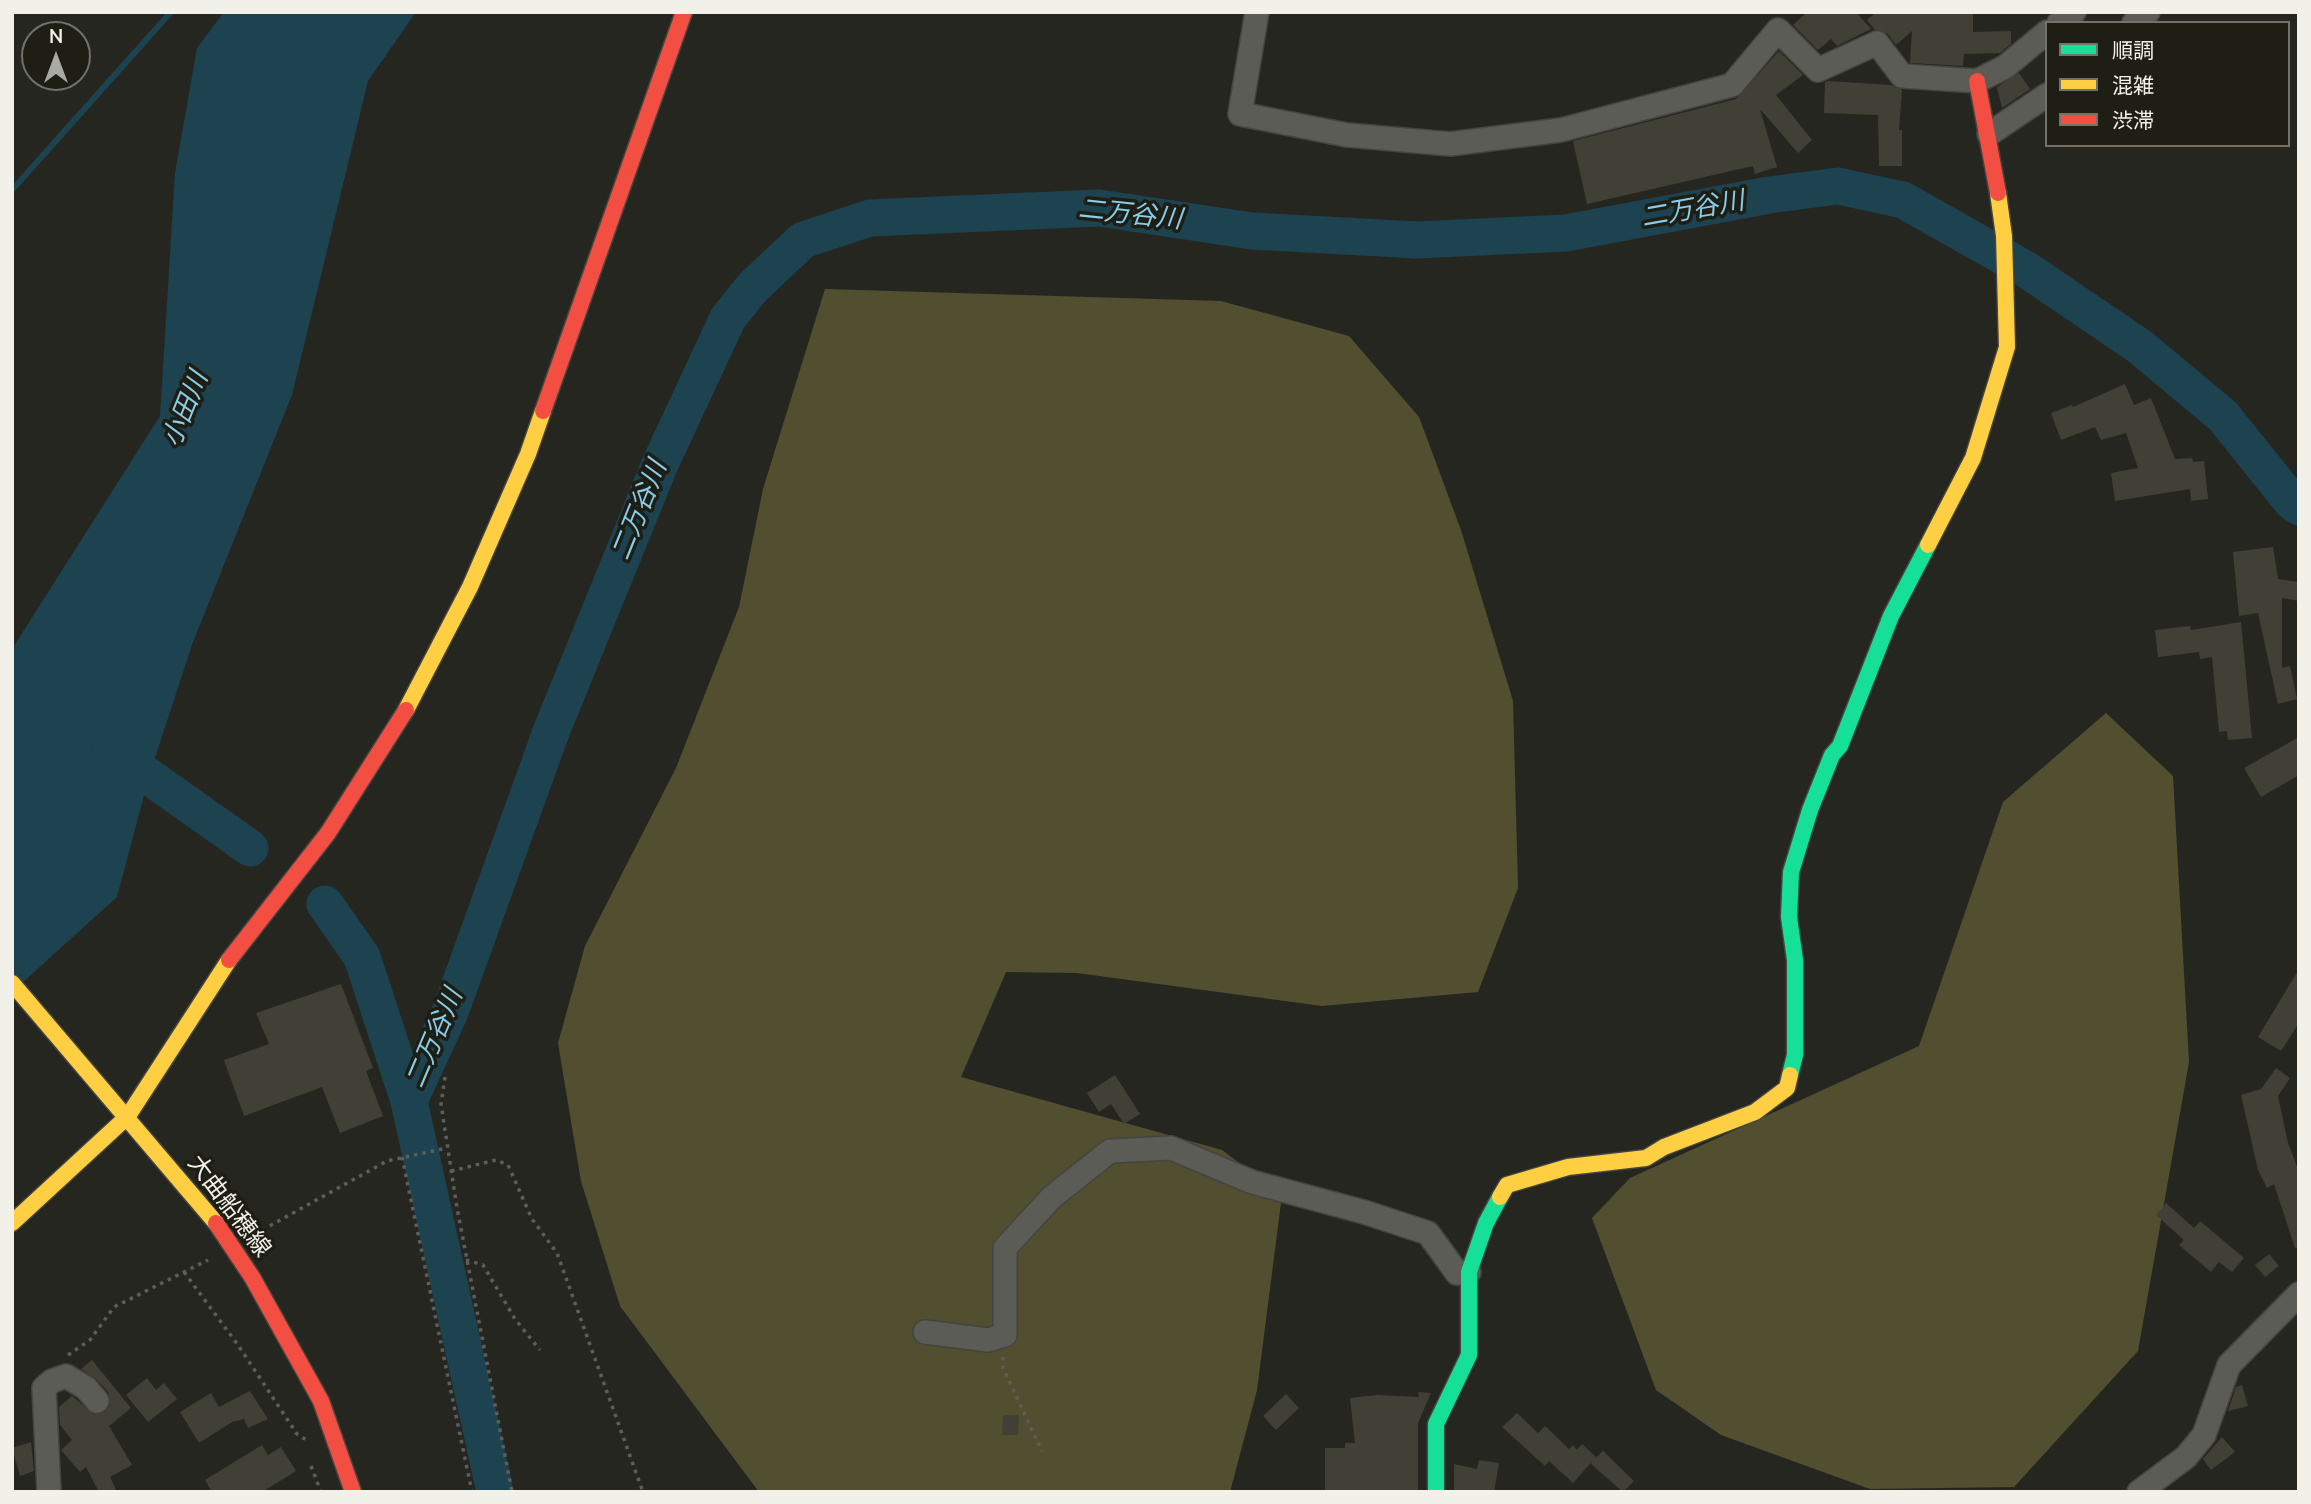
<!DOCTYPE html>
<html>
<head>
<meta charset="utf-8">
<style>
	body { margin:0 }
	#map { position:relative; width:2311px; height:1504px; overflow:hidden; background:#262621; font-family:"Nunito Sans","Noto Sans JP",sans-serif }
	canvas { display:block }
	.frame { position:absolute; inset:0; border:14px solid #f1f1ea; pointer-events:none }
	.legend { position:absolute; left:2045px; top:21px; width:245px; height:126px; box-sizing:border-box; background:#1f1e14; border:2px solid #73726a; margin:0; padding:9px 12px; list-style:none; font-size:21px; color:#f1f1ea }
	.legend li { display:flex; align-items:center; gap:14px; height:35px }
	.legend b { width:35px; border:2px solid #73726a }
	.north { position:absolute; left:21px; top:21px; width:70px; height:70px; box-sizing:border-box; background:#1f1e14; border:2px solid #73726a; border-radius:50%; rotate:0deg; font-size:19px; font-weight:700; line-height:28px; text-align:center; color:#f1f1ea }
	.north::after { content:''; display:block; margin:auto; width:24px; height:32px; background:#aaaaa4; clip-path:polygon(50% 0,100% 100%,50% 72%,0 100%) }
</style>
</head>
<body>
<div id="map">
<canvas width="2311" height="1504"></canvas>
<div class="frame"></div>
<ul class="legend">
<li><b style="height:9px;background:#16e098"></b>順調</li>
<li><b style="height:9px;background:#ffcf43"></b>混雑</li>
<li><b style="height:9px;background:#f24e42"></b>渋滞</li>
</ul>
<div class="north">N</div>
</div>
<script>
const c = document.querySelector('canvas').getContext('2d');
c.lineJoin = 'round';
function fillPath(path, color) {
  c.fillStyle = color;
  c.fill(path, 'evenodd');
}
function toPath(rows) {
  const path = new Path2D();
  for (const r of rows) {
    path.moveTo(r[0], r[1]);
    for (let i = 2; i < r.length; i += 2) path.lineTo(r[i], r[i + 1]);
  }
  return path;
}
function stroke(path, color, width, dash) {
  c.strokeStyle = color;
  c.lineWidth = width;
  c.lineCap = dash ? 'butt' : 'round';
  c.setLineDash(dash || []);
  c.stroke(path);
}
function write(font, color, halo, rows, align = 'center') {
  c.font = font + ' "Nunito Sans","Noto Sans JP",sans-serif';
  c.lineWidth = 7;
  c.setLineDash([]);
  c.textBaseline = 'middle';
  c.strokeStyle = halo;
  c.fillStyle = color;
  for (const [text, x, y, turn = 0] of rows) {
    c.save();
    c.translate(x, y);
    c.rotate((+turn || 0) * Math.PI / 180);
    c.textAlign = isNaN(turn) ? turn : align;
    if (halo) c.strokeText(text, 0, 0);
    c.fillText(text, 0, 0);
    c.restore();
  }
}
const forest = toPath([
	[825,289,1221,301,1349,336,1419,417,1461,530,1513,701,1518,888,1478,992,1322,1006,1077,973,1006,972,961,1077,1222,1150,1282,1195,1257,1390,1230,1492,759,1492,620,1306,581,1181,558,1043,585,946,676,768,739,607,763,489],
	[2106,713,2173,776,2189,1062,2138,1351,2014,1487,1870,1489,1721,1435,1656,1390,1592,1218,1630,1178,1919,1046,2003,802]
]);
const water = toPath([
	[224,12,416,12,368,81,292,395,193,642,150,773,117,897,12,992,12,649,160,416,175,173,197,48]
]);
const stream = toPath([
	[12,190,171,12]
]);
const river = toPath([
	[110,749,250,848],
	[325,904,362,957,409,1101,495,1492],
	[409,1101,450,1012,551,732,660,464,728,318,753,287,803,240,870,218,1099,208,1252,231,1417,240,1566,233,1769,195,1838,186,1903,200,2027,270,2139,346,2223,416,2292,502,2299,507]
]);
const building = toPath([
	[1807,12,1856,12,1871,29,1837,46,1831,39,1818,50,1793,25],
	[1876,12,1973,12,1973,32,2011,31,2011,44,2000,53,1964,54,1963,66,1910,63,1912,31,1896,45,1888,34,1875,30,1867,20],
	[1779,51,1803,75,1776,95,1812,140,1798,153,1760,109,1777,167,1755,174,1753,166,1587,204,1573,141,1736,99],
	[2019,73,2030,89,2002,108,1997,87],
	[1828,81,1891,85,1902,90,1899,130,1902,130,1902,166,1879,166,1878,115,1824,113,1825,82],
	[2125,384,2134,405,2151,398,2175,459,2192,458,2193,462,2204,461,2208,499,2191,501,2190,489,2115,501,2111,473,2138,468,2126,433,2101,440,2095,427,2061,440,2051,413,2072,405,2073,407],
	[2273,547,2278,579,2299,582,2299,601,2282,598,2282,668,2290,666,2297,699,2278,704,2258,613,2239,616,2233,552],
	[2241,622,2252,738,2228,740,2227,731,2219,732,2212,657,2200,659,2199,652,2158,657,2155,630,2190,626,2191,630],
	[2299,737,2299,775,2261,797,2244,768],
	[2299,969,2299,1023,2281,1051,2258,1037],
	[341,984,373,1068,366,1071,383,1116,340,1133,322,1087,244,1116,224,1060,269,1044,256,1013],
	[2276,1068,2290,1078,2278,1096,2288,1143,2299,1172,2299,1247,2295,1248,2274,1184,2267,1188,2258,1170,2241,1095,2261,1089],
	[1115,1075,1140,1114,1124,1124,1111,1104,1099,1112,1087,1093],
	[2166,1203,2194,1228,2200,1221,2244,1258,2232,1272,2219,1262,2211,1272,2179,1245,2184,1240,2156,1215],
	[2269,1254,2279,1266,2265,1277,2255,1265],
	[92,1360,131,1408,109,1426,132,1465,110,1477,117,1492,99,1492,86,1467,80,1472,61,1450,72,1440,60,1425,59,1407,72,1396,93,1414,105,1412,110,1405,108,1392,96,1379,81,1369],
	[147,1378,156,1390,164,1383,177,1399,148,1422,126,1395],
	[2242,1385,2248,1406,2228,1411,2236,1387],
	[250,1391,268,1419,248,1428,244,1419,232,1422,199,1443,180,1412,211,1393,219,1407],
	[1418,1392,1431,1393,1418,1423,1418,1492,1325,1492,1325,1448,1345,1448,1345,1443,1355,1443,1350,1398,1377,1395,1419,1397],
	[1286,1394,1299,1408,1276,1430,1263,1416],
	[1517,1413,1538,1433,1545,1426,1569,1449,1573,1445,1577,1450,1582,1444,1596,1457,1573,1483,1549,1461,1545,1466,1502,1427],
	[1003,1415,1019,1415,1018,1435,1002,1435],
	[2222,1437,2235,1452,2211,1470,2203,1459],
	[31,1442,34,1471,20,1476,12,1448],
	[262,1445,268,1455,281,1447,296,1471,262,1492,212,1492,205,1480],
	[1603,1451,1634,1481,1623,1492,1590,1463],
	[1479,1460,1499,1463,1494,1492,1454,1491,1454,1464,1477,1469]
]);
const path = toPath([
	[445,1077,441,1104,457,1208,512,1492],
	[402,1157,472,1492],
	[451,1171,496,1160,508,1165,532,1219,557,1253,643,1492],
	[255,1234,387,1161,447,1148],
	[466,1260,483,1265,515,1319,540,1350],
	[184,1272,238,1345,297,1434,308,1441],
	[68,1355,90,1340,114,1307,208,1260],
	[1003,1357,1003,1368,1042,1451],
	[311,1466,321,1492]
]);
const street = toPath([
	[1257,12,1240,114,1347,135,1450,144,1561,130,1732,85,1778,30,1818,70,1877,43,1902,76,1977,81,2005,67,2047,32],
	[2059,23,2074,12],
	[2134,23,2148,12],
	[1989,134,2047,95],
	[925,1332,988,1340,1005,1335,1005,1248,1052,1197,1110,1151,1171,1148,1252,1182,1364,1212,1428,1233,1457,1273,1469,1272],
	[49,1492,44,1388,52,1381,66,1376,86,1388,97,1401],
	[2139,1492,2186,1457,2204,1435,2229,1365,2299,1294]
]);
const fast = toPath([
	[1790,1075,1795,1055,1795,960,1789,917,1791,872,1810,810,1832,755,1840,746,1891,616,1928,545],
	[1436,1492,1436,1424,1469,1355,1469,1272,1486,1223,1500,1197]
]);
const slow = toPath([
	[1928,545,1973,458,2007,347,2004,236,1998,193],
	[406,710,470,587,528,454,543,411],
	[12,983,216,1223],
	[1500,1197,1507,1185,1568,1167,1646,1158,1664,1147,1755,1112,1787,1088,1790,1075],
	[12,1223,128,1116,229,960]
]);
const jam = toPath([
	[1977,81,1998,193],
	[543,411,684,12],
	[229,960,328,833,406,710],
	[216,1223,252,1277,321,1401,353,1492]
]);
const streetNames = [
	["大曲船穂線",228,1207,53]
];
const waterNames = [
	["二万谷川",1693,211,-10],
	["二万谷川",1130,216,6],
	["小田川",187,410,-68],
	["二万谷川",641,511,-68],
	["二万谷川",436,1039,-67]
];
fillPath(forest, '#524f30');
fillPath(water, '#1d4250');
stroke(stream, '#1d4250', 6);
stroke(river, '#1d4250', 37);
fillPath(building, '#404036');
stroke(street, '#444440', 26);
stroke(fast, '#444440', 19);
stroke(slow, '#444440', 19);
stroke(jam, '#444440', 19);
stroke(path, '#5d5d5a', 3.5, [3.5, 5]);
stroke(street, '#5c5c57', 23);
stroke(fast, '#16e098', 16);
stroke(slow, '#ffcf43', 16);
stroke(jam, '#f24e42', 16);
write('24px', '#f1f1ea', '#1f1e14', streetNames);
write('italic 26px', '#87ceec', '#1f1e14', waterNames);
</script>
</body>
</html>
